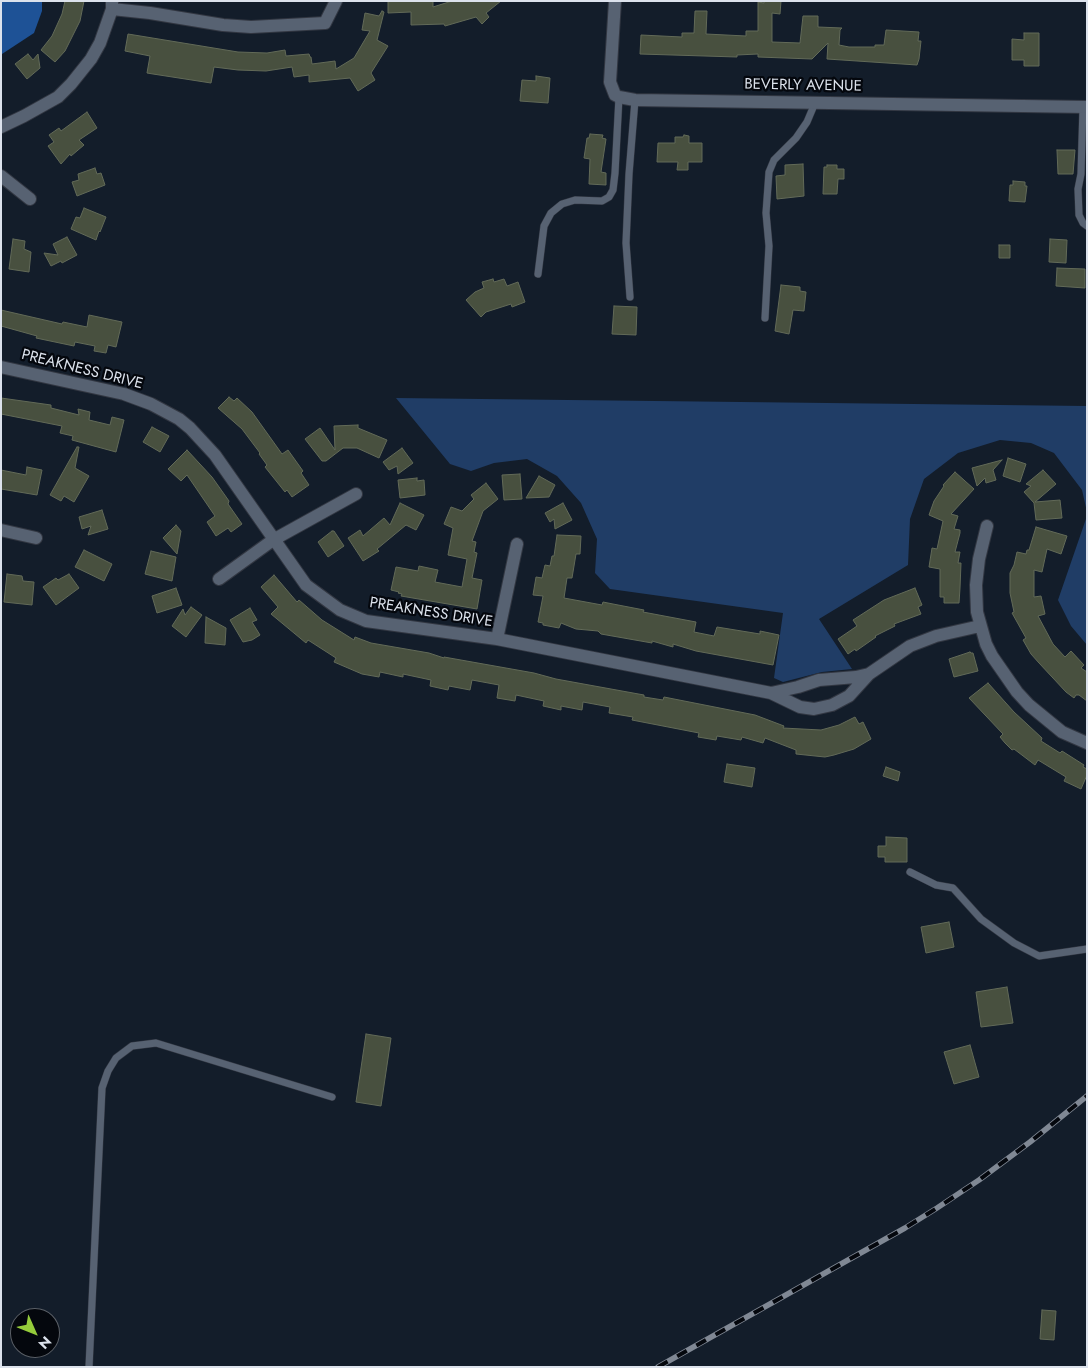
<!DOCTYPE html>
<html>
<head>
<meta charset="utf-8">
<style>
	body { margin:0 }
	#map { position:relative; width:1088px; height:1368px; overflow:hidden; background:#131d2a; font-family:Jost,sans-serif }
	canvas { display:block }
	.frame { position:absolute; inset:0; border:2px solid #dce2ec; pointer-events:none }
	.north { position:absolute; left:10px; top:1308px; width:50px; height:50px; box-sizing:border-box; background:#04070d; border:1px solid #5a5f66; border-radius:50%; rotate:134deg; font-size:14px; font-weight:700; line-height:20px; text-align:center; color:#dce2ec }
	.north::after { content:''; display:block; margin:auto; width:18px; height:22px; background:#95cc3b; clip-path:polygon(50% 0,100% 100%,50% 72%,0 100%) }
</style>
</head>
<body>
<div id="map">
<canvas width="1088" height="1368"></canvas>
<div class="frame"></div>
<div class="north">N</div>
</div>
<script>
const c = document.querySelector('canvas').getContext('2d');
c.lineJoin = 'round';
function fillPath(path, color) {
  c.fillStyle = color;
  c.fill(path, 'evenodd');
}
function toPath(rows) {
  const path = new Path2D();
  for (const r of rows) {
    path.moveTo(r[0], r[1]);
    for (let i = 2; i < r.length; i += 2) path.lineTo(r[i], r[i + 1]);
  }
  return path;
}
function stroke(path, color, width, dash) {
  c.strokeStyle = color;
  c.lineWidth = width;
  c.lineCap = dash ? 'butt' : 'round';
  c.setLineDash(dash || []);
  c.stroke(path);
}
function write(font, color, halo, rows, align = 'center') {
  c.font = font + ' Jost,sans-serif';
  c.lineWidth = 4.5;
  c.setLineDash([]);
  c.textBaseline = 'middle';
  c.strokeStyle = halo;
  c.fillStyle = color;
  for (const [text, x, y, turn = 0] of rows) {
    c.save();
    c.translate(x, y);
    c.rotate((+turn || 0) * Math.PI / 180);
    c.textAlign = isNaN(turn) ? turn : align;
    if (halo) c.strokeText(text, 0, 0);
    c.fillText(text, 0, 0);
    c.restore();
  }
}
const green = toPath([
	[396,398,1087,406,1087,512,1082,490,1054,453,1031,443,1000,440,958,453,924,479,910,519,908,565,819,619,852,669,822,672,783,682,774,678,783,613,610,589,595,573,597,539,581,503,557,476,527,459,494,463,471,471,450,464],
	[1087,516,1087,645,1071,626,1058,600]
]);
const forest = toPath([
	[1,1,42,1,42,11,34,33,2,54]
]);
const building = toPath([
	[65,1,84,1,80,21,65,51,55,62,41,50,52,36,62,14,65,1],
	[388,1,433,1,433,7,452,1,501,1,486,13,489,17,482,24,476,17,445,26,444,24,411,25,411,12,388,13,388,1],
	[764,1,781,1,780,14,772,13,772,42,800,43,803,16,818,16,818,27,842,28,840,30,839,45,849,47,875,47,875,45,884,45,886,30,919,32,918,41,921,41,919,59,917,65,827,59,828,43,812,59,758,57,758,54,737,55,737,57,640,54,641,35,682,37,682,33,694,33,695,11,707,11,706,34,746,36,746,31,758,31,758,2,764,3,764,1],
	[382,11,384,12,377,40,388,46,371,73,375,80,358,91,350,78,309,82,309,75,294,77,292,67,266,71,238,70,214,67,211,83,153,74,147,73,150,56,125,51,128,34,238,52,267,53,285,50,286,56,309,54,310,57,311,57,312,64,335,61,336,69,354,58,370,31,362,30,365,13,379,16,382,11],
	[1024,33,1039,33,1039,66,1024,66,1024,60,1012,60,1012,39,1024,40,1024,33],
	[28,54,33,60,38,54,40,68,27,79,15,64,28,54],
	[536,76,550,78,548,103,520,101,522,80,536,81,536,76],
	[87,112,97,128,79,140,84,145,71,156,70,154,61,164,48,146,54,142,49,135,59,128,61,131,87,112],
	[590,134,603,135,602,138,606,139,601,172,606,173,606,185,589,184,590,159,584,158,587,138,589,138,590,134],
	[684,135,689,136,689,143,702,143,702,162,688,162,688,170,677,170,678,162,657,162,658,143,675,143,675,137,683,137,684,135],
	[1057,150,1075,150,1073,174,1058,174,1057,150],
	[803,164,804,196,777,199,776,176,785,175,785,165,803,164],
	[827,165,837,165,837,169,844,169,844,179,838,179,837,194,823,194,824,167,827,167,827,165],
	[95,168,97,174,101,173,105,185,77,196,72,182,79,180,78,174,95,168],
	[1013,181,1025,182,1025,186,1027,186,1025,202,1009,201,1010,185,1013,185,1013,181],
	[84,208,106,217,100,232,99,231,96,240,71,229,76,217,80,218,84,208],
	[67,237,77,255,62,263,61,261,51,266,44,253,58,255,53,244,67,237],
	[13,239,25,241,24,249,31,252,29,272,9,269,13,239],
	[1050,239,1067,240,1066,263,1049,262,1050,239],
	[999,245,1010,245,1010,258,999,258,999,245],
	[1057,268,1085,269,1085,288,1056,286,1057,268],
	[493,279,494,282,504,279,507,286,518,282,525,302,512,307,511,304,486,312,481,317,466,300,475,292,484,288,482,282,493,279],
	[781,285,800,287,800,291,806,292,804,311,793,310,789,334,775,331,781,285],
	[614,306,637,307,636,335,612,334,614,306],
	[1,310,62,324,63,322,87,327,89,315,122,322,116,347,108,345,106,353,94,351,95,346,75,342,74,346,36,338,37,336,1,326,1,310],
	[229,397,234,401,237,398,252,412,282,454,288,450,303,471,301,473,309,485,292,497,287,490,285,492,265,467,267,465,259,454,260,453,242,429,218,408,229,397],
	[1,398,51,405,51,408,79,415,78,409,90,412,89,420,110,425,112,417,124,420,116,452,72,440,73,436,60,433,62,426,1,414,1,398],
	[358,425,358,428,387,440,379,458,357,448,343,448,326,461,322,461,305,439,320,428,335,450,334,426,358,425],
	[152,427,169,436,160,452,143,442,152,427],
	[77,447,79,447,75,468,89,476,74,502,64,496,61,501,50,495,77,447],
	[402,448,413,463,398,474,397,466,389,470,383,462,402,448],
	[187,450,212,477,229,501,228,504,242,524,231,532,228,528,216,536,207,522,215,516,187,475,181,481,168,469,187,450],
	[1008,458,1026,464,1020,482,1003,476,1008,458],
	[1002,460,993,470,996,480,986,483,985,478,977,486,972,468,1002,460],
	[27,467,42,470,37,495,1,489,1,470,26,475,27,467],
	[1043,470,1056,484,1035,502,1060,500,1062,518,1036,520,1034,503,1024,492,1031,486,1026,484,1043,470],
	[955,472,974,489,951,514,958,516,954,529,960,530,960,533,955,552,960,552,958,563,961,563,960,588,959,603,944,603,944,597,940,597,940,569,929,567,932,548,937,549,943,521,929,515,934,501,944,486,943,485,955,472],
	[520,474,522,499,504,500,502,475,520,474],
	[539,476,555,485,549,497,526,498,539,476],
	[417,478,417,481,424,480,425,495,400,498,398,480,417,478],
	[486,483,498,499,483,511,472,541,476,542,474,552,477,553,472,578,482,580,477,609,401,596,402,594,398,593,399,592,391,590,396,567,418,571,419,566,438,570,435,582,462,587,467,559,448,555,453,528,444,524,451,507,462,511,474,499,471,495,486,483],
	[400,503,424,515,416,530,406,525,377,549,379,551,363,561,348,538,360,530,363,536,384,518,390,525,400,503],
	[563,503,572,520,555,529,554,519,550,522,545,513,563,503],
	[102,510,108,529,88,535,91,526,82,529,79,517,102,510],
	[176,525,181,531,177,554,163,538,176,525],
	[1036,527,1067,536,1061,554,1047,549,1042,572,1034,570,1034,597,1041,596,1045,614,1038,616,1053,644,1065,657,1071,651,1084,665,1081,668,1087,672,1087,701,1079,695,1076,695,1074,698,1066,692,1039,663,1031,654,1023,640,1026,638,1012,613,1014,612,1010,593,1010,573,1014,565,1017,552,1026,554,1027,550,1029,550,1036,527],
	[332,531,334,531,344,546,328,557,318,542,332,531],
	[557,535,581,536,580,554,576,554,572,578,567,578,564,598,602,605,603,602,613,604,644,610,643,612,696,622,694,632,714,636,717,627,760,634,760,631,779,635,773,665,696,651,673,644,673,647,652,641,652,643,601,634,598,631,576,629,561,623,559,628,543,625,543,623,538,622,543,596,533,595,536,577,542,578,545,565,550,566,552,556,554,556,557,535],
	[84,550,112,564,104,581,75,567,84,550],
	[151,551,176,557,172,581,145,574,151,551],
	[7,574,22,576,23,581,34,582,32,605,4,602,7,574],
	[69,574,79,588,56,605,43,587,56,578,58,580,69,574],
	[274,575,297,602,299,600,322,620,354,640,355,637,371,643,429,653,444,658,444,657,534,673,556,679,644,695,644,697,663,700,664,697,755,715,784,726,783,728,821,730,839,725,855,717,859,724,863,722,871,739,854,749,834,755,825,757,796,754,796,750,765,738,763,743,742,737,741,740,717,736,716,740,698,737,699,733,632,720,633,717,609,713,610,707,583,702,582,710,561,706,561,710,543,706,544,701,516,695,515,701,497,698,499,685,472,680,470,690,449,686,448,690,430,686,431,680,403,674,403,677,380,672,379,677,362,674,334,662,336,658,308,640,306,643,271,614,278,607,261,587,274,575],
	[176,588,182,605,157,613,152,596,176,588],
	[915,588,922,605,918,607,921,614,894,624,895,626,875,636,876,637,856,651,855,649,848,654,838,639,857,626,853,620,884,600,915,588],
	[191,607,202,615,186,637,172,626,183,609,185,615,191,607],
	[250,608,257,620,252,622,260,635,252,640,243,642,230,620,250,608],
	[206,617,226,628,225,645,205,643,206,617],
	[970,652,971,653,973,653,978,671,954,677,949,659,970,652],
	[988,683,1014,712,1042,738,1041,741,1060,753,1062,751,1084,765,1083,767,1087,769,1087,775,1081,789,1064,781,1066,777,1038,760,1035,765,1014,749,1012,750,1005,743,1000,737,1003,734,969,698,988,683],
	[727,764,755,768,752,787,724,782,727,764],
	[886,767,900,772,898,781,883,776,886,767],
	[886,837,907,838,907,862,885,862,885,857,878,857,878,846,886,846,886,837],
	[949,922,954,947,926,953,921,927,949,922],
	[1007,987,1013,1023,981,1027,976,992,1007,987],
	[366,1034,391,1038,381,1106,356,1102,366,1034],
	[970,1045,979,1077,954,1084,944,1052,970,1045],
	[1042,1310,1056,1311,1054,1340,1040,1339,1042,1310]
]);
const lane = toPath([
	[1083,107,1081,174,1078,189,1079,215,1083,223,1087,226],
	[538,274,544,226,551,213,562,204,575,200,602,201,609,197,613,190,615,173,619,97],
	[630,297,626,243,629,174,635,100],
	[765,318,769,246,766,213,769,172,774,160,796,138,807,122,815,103],
	[910,872,936,885,953,888,981,919,1014,943,1039,956,1087,949],
	[89,1367,102,1088,108,1071,116,1058,132,1046,156,1043,332,1097]
]);
const street = toPath([
	[615,1,610,82,615,95,619,97,635,100,1087,107],
	[112,9,150,13,223,25,251,27,325,23,336,1],
	[1,127,24,116,58,97,71,84,91,59,100,43,112,9,112,1],
	[1,176,30,199],
	[1,367,124,394,151,404,179,419,190,428,215,455,306,585,340,610,366,621,497,639,771,693,800,707,814,709,832,705,849,696,869,674,910,646,936,636,980,626],
	[987,526,979,559,976,585,977,612,986,644,992,656,1017,692,1029,705,1062,732,1087,743],
	[1,530,36,538],
	[219,579,273,540,356,494],
	[497,639,517,544],
	[771,693,798,687,819,680,856,677,869,674]
]);
const rail = toPath([
	[658,1367,905,1228,937,1208,979,1180,1030,1142,1087,1096]
]);
const streetNames = [
	["BEVERLY AVENUE",803,86,1],
	["PREAKNESS DRIVE",82,370,14],
	["PREAKNESS DRIVE",431,613,9]
];
fillPath(green, '#203d66');
fillPath(forest, '#1e5296');
fillPath(building, '#48503f');
stroke(building, '#626a58', 1);
stroke(lane, '#323742', 8);
stroke(street, '#323742', 14);
stroke(lane, '#576272', 7);
stroke(street, '#576272', 12);
stroke(rail, '#808894', 5.5);
stroke(rail, '#04070d', 4, [11]);
write('15px', '#dce2ec', '#04070d', streetNames);
</script>
</body>
</html>
